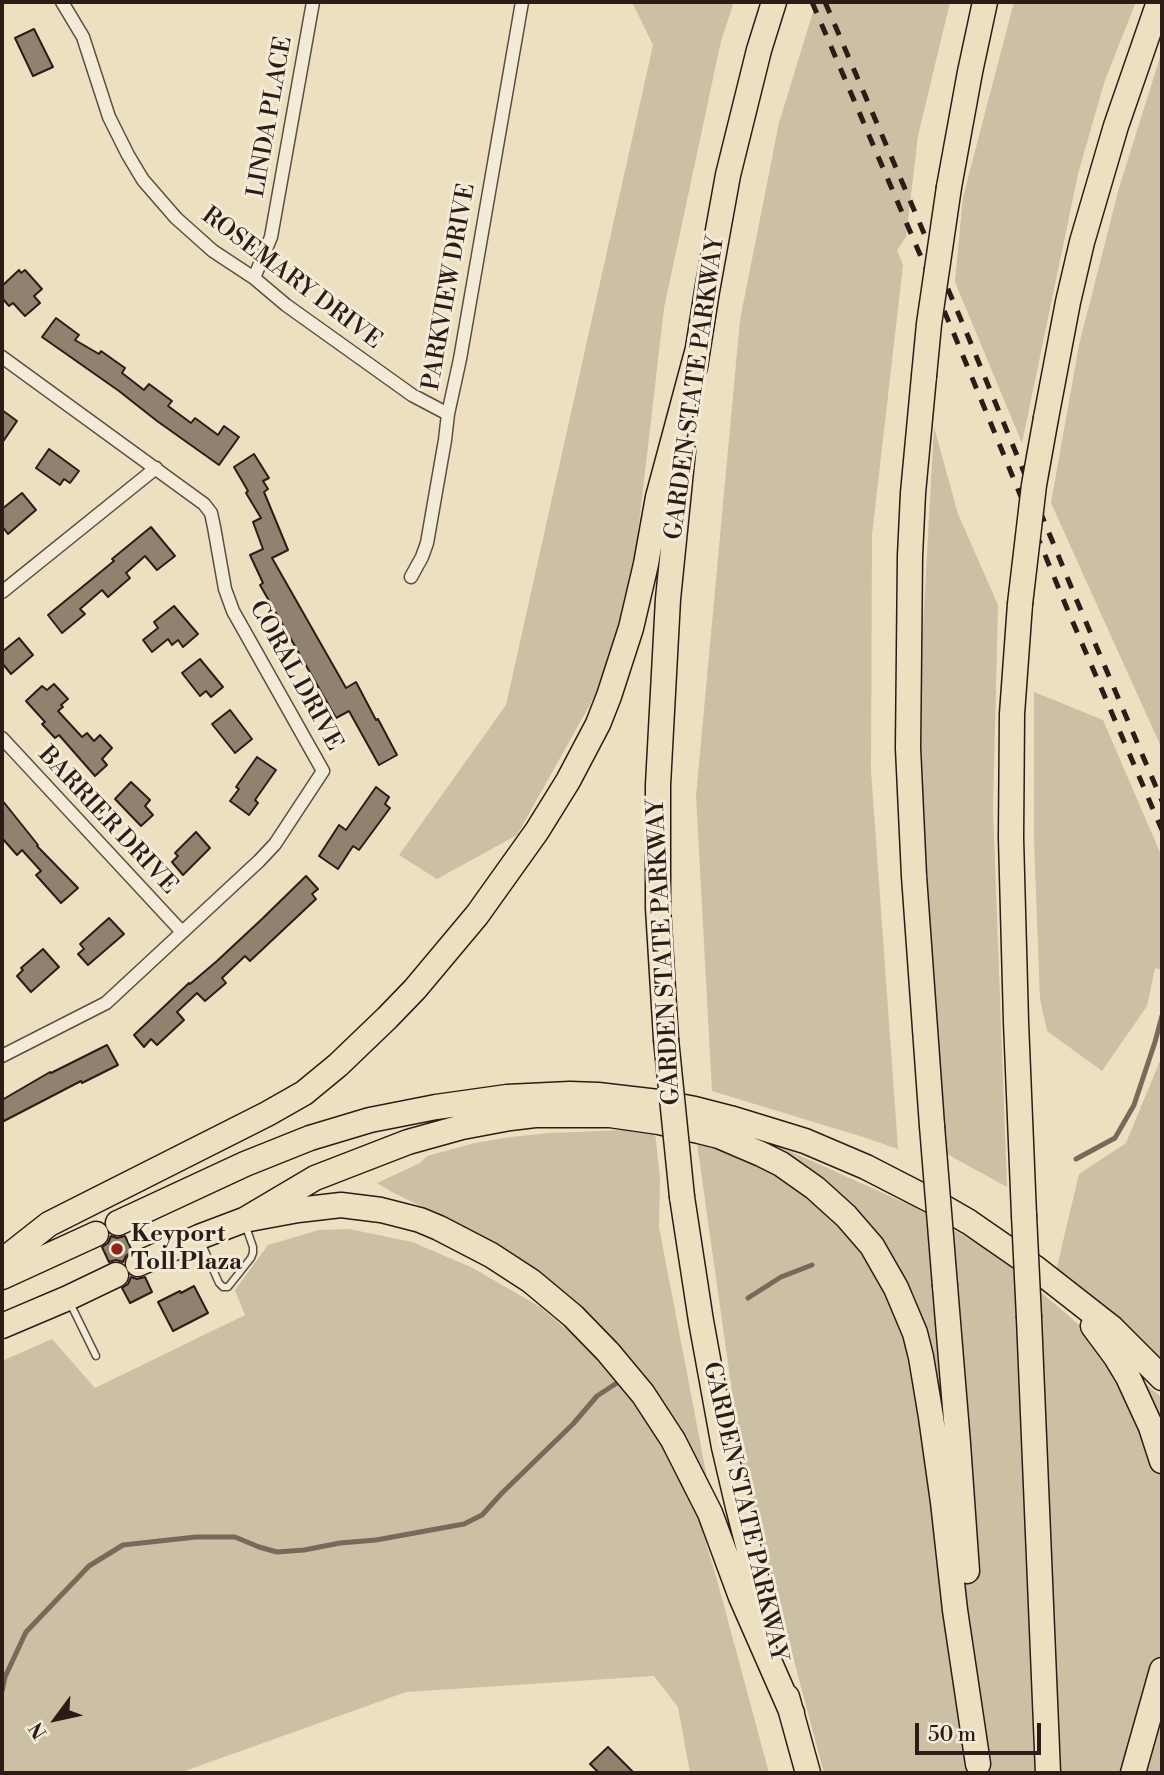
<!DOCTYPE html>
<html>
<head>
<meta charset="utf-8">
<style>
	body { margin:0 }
	#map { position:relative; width:1164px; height:1775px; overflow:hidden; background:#ece0c1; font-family:"Libre Bodoni",serif }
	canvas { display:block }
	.frame { position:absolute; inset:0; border:4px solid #2c1c16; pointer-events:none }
	.north { position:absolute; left:21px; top:1684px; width:70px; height:70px; -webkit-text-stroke:5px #f3ebd7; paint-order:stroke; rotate:237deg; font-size:19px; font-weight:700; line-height:28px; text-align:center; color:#2c1c16 }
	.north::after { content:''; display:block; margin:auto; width:24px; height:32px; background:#2c1c16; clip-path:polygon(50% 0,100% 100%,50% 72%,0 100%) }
	.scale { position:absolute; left:915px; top:1723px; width:126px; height:32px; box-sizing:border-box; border:4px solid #2c1c16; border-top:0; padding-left:9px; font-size:21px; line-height:24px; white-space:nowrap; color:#2c1c16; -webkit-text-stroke:5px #f3ebd7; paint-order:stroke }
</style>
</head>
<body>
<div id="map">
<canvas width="1164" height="1775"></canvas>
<div class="frame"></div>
<div class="north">N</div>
<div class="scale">50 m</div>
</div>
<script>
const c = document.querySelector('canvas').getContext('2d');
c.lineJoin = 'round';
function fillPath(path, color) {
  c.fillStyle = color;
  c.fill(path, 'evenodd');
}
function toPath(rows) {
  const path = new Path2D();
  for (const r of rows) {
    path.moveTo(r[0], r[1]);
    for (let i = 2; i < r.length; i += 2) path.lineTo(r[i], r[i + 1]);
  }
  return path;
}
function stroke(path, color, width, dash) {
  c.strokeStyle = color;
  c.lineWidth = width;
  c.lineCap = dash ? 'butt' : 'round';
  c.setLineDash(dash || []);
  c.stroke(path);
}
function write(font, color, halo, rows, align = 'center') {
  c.font = font + ' "Libre Bodoni",serif';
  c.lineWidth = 6;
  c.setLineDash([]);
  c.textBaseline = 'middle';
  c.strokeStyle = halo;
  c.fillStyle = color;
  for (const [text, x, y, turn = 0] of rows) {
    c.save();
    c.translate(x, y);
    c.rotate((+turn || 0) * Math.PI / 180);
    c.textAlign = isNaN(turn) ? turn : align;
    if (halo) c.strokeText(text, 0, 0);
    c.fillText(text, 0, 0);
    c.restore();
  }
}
const green = toPath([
	[632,2,734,2,721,41,664,308,629,610,627,650,597,692,517,835,437,879,399,855,506,705,653,45],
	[816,2,950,2,918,136,906,237,897,250,903,265,872,535,871,771,898,1149,863,1137,712,1091,696,796,740,320,779,123],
	[1014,2,1136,2,1105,80,1078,174,1022,443,955,282,963,197],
	[1162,51,1162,749,1051,503,1079,345,1119,188],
	[934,427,958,514,998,605,993,809,1007,1187,945,1153,917,735],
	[1034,692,1103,720,1162,857,1162,970,1155,968,1147,1006,1102,1071,1047,1031,1040,999,1034,841],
	[1162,1056,1162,1362,1056,1271,1079,1174,1126,1143],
	[623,1130,655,1132,660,1178,659,1227,708,1483,538,1272,477,1234,392,1192,377,1183,420,1163,427,1156,475,1143,511,1137,550,1133],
	[745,1131,914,1207,995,1254,1062,1310,1162,1398,1162,1773,824,1773,743,1470,696,1136],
	[349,1229,412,1242,473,1268,540,1307,609,1365,660,1434,694,1503,717,1580,769,1773,690,1773,678,1707,654,1676,406,1692,179,1773,2,1773,2,1361,52,1339,95,1388,245,1315,235,1290,268,1245,319,1230]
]);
const stream = toPath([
	[1076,1159,1115,1138,1134,1105,1155,1042,1162,1016],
	[748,1298,781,1277,812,1265],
	[2,1691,5,1677,26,1632,89,1566,123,1545,196,1537,235,1537,259,1547,277,1552,304,1550,340,1543,376,1540,464,1524,482,1515,502,1493,573,1424,597,1396,623,1379]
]);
const building = toPath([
	[34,29,53,67,33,76,15,38,34,29],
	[19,270,21,273,25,270,42,289,34,296,40,303,25,316,13,303,9,306,2,298,2,286,19,270],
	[56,318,79,335,75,340,99,354,101,351,125,368,122,373,144,390,149,384,172,401,168,406,191,423,195,418,218,435,224,426,239,437,219,465,157,421,119,391,42,337,56,318],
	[2,410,17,421,2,443,2,410],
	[49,449,79,471,70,483,64,479,60,485,36,468,49,449],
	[254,454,269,478,263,481,268,489,264,492,288,550,272,558,346,688,356,682,376,720,378,719,397,755,379,765,349,711,336,718,260,585,263,583,250,555,263,549,253,522,261,518,246,493,248,491,234,467,254,454],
	[22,493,36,510,8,534,2,526,2,509,22,493],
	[151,527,175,556,157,570,145,556,126,573,130,578,108,597,102,590,80,609,85,614,62,633,48,615,114,561,112,559,151,527],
	[174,606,198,634,183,647,178,640,172,645,168,639,152,652,143,640,158,628,154,622,174,606],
	[19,638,33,655,11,674,2,663,2,652,19,638],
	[200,659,223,687,211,697,206,691,200,696,182,673,200,659],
	[54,684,68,699,61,705,63,707,58,711,82,737,87,733,94,741,100,735,112,748,102,759,107,765,95,776,59,735,55,738,42,724,45,722,26,701,42,686,47,690,54,684],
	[230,710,252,739,235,753,212,724,230,710],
	[257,757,276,770,255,800,258,803,249,815,230,801,239,789,236,787,257,757],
	[131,782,150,800,145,806,153,815,141,826,115,799,131,782],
	[376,787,389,797,385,804,390,808,359,850,353,846,338,869,319,856,339,825,346,830,376,787],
	[2,800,38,845,37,846,78,888,61,903,36,875,41,871,22,850,17,855,2,838,2,800],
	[196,832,210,848,183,875,172,862,178,856,175,853,196,832],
	[306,876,318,889,312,894,316,899,250,961,245,956,222,978,226,983,205,1001,197,993,177,1012,184,1020,157,1045,151,1039,144,1047,134,1035,189,983,190,984,217,961,262,919,306,876],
	[109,918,124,934,88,965,78,954,84,949,80,944,109,918],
	[43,949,59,967,31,992,17,976,23,970,21,968,43,949],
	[107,1045,118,1065,82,1083,81,1081,2,1122,2,1100,50,1072,51,1073,107,1045],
	[111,1236,117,1238,125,1236,132,1251,126,1256,123,1262,116,1260,109,1262,102,1247,108,1243,111,1236],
	[131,1277,137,1279,145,1277,152,1292,130,1303,122,1288,128,1284,131,1277],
	[194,1286,208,1313,173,1331,158,1302,180,1291,181,1293,194,1286],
	[608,1747,634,1773,599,1773,590,1764,608,1747]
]);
const service = toPath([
	[201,1242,219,1283,223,1287,228,1287,251,1258,253,1253,253,1247,245,1224],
	[70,1303,96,1356]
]);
const minor = toPath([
	[62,2,83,37,109,117,128,155,143,180,176,218,213,251,254,278,286,305,412,395,448,414],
	[254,278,271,237,313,2],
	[2,357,204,504,211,513,214,527,225,589,233,611,323,771,275,844,259,861,106,1003,2,1056],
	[411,577,422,557,427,543,445,440,448,414,460,359,522,2],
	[2,592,156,468],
	[2,738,182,932]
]);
const motorway = toPath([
	[949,187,970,72,985,2],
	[695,367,707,291,728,175,759,50,774,2],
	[924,376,913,493,910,556,908,748,914,876,932,1126],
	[1046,418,1068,302,1082,242,1116,126,1159,2],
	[1020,604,1012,714,1011,838,1016,1022,1024,1215],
	[666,1039,658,908,658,785,668,599,683,451],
	[682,1197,701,1321,724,1447,738,1507,770,1631],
	[244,1220,315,1178,408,1142,462,1127,510,1118,535,1115,610,1115,659,1122,699,1131,719,1136,761,1154,781,1164,815,1188,846,1216,872,1246,896,1288,915,1333,921,1357,931,1417,943,1502,955,1610,978,1764],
	[118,1223,245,1164,310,1138,370,1120,436,1107,507,1097,570,1094,598,1095,658,1102,695,1109,730,1118,805,1141,866,1167,936,1203,969,1222,1034,1267,1112,1328,1162,1378],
	[2,1261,49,1224,267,1114,304,1093,338,1065,387,1018,415,989,477,915,537,831,568,781,598,724,609,696,631,628,646,564,658,497,697,352],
	[138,1264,199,1237,244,1220,298,1210,341,1205,381,1210,420,1220,439,1228,491,1255,531,1281,573,1316,608,1352,643,1394,673,1440,710,1513,741,1597,792,1713],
	[2,1277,96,1234],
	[945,1286,958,1444,967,1571],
	[1029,1318,1048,1773],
	[2,1326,68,1298,116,1275],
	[1093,1326,1116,1357,1128,1377,1151,1427,1162,1461],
	[787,1697,808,1773],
	[1133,1773,1162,1670]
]);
const rail = toPath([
	[812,2,954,334,1066,606,1162,830],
	[825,2,965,329,1077,601,1162,801]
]);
const motorwayBridge = toPath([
	[924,376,929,324,949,187],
	[1020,604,1034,485,1046,418],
	[666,1039,682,1197],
	[932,1126,945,1286],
	[1024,1215,1029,1318]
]);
const markers = [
	[117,1249,7,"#8f2418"]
];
const streetNames = [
	["LINDA PLACE",271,117,-80],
	["ROSEMARY DRIVE",291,279,37],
	["PARKVIEW DRIVE",450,287,-80],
	["GARDEN STATE PARKWAY",696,388,-82],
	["CORAL DRIVE",295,676,61],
	["BARRIER DRIVE",107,821,47],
	["GARDEN STATE PARKWAY",665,952,-93],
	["GARDEN STATE PARKWAY",744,1512,77]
];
const poiNames = [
	["Keyport",131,1235],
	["Toll Plaza",131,1263]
];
fillPath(green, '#cbbfa4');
stroke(stream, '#78695a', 5);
fillPath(building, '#90826f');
stroke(building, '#2c1c16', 2);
stroke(service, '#5c4d41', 9);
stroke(minor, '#5c4d41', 15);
stroke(motorway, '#2c1c16', 27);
stroke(service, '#f3ebd7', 6);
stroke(minor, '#f3ebd7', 12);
stroke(motorway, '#ece0c1', 24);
stroke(rail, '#2c1c16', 5, [12, 12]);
stroke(motorwayBridge, '#2c1c16', 27, []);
stroke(motorwayBridge, '#ece0c1', 24);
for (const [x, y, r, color] of markers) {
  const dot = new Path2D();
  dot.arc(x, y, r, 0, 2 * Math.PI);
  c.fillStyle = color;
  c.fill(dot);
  stroke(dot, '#f3ebd7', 2.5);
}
write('24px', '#2c1c16', '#f3ebd7', streetNames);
write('bold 24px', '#2c1c16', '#f3ebd7', poiNames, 'left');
</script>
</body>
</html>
